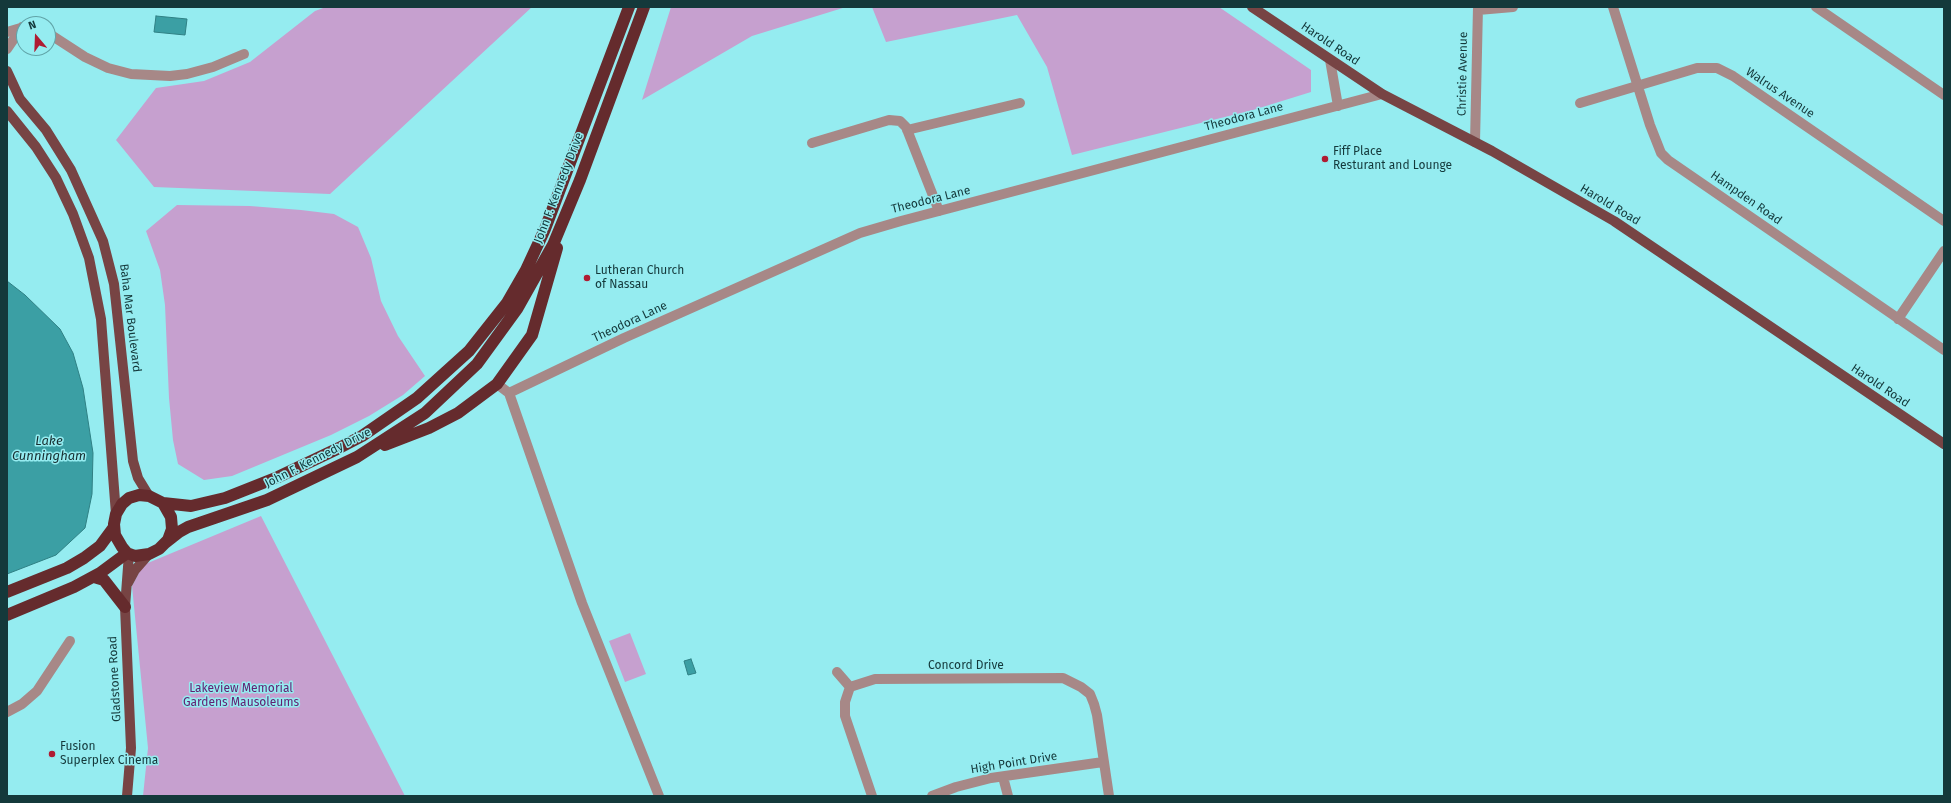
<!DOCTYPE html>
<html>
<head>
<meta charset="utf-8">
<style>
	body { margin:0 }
	#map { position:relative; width:1951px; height:803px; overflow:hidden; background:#95ecf0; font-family:"Fira Sans",sans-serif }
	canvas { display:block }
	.frame { position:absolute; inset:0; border:8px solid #14393b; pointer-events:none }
	.north { position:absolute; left:16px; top:16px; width:40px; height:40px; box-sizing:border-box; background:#95ecf0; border:1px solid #61a4a8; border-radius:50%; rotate:341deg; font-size:11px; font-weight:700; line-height:16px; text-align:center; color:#14393b }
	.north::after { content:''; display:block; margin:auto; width:14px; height:18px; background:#af1b32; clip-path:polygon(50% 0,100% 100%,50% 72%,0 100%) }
</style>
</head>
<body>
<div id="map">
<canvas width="1951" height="803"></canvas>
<div class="frame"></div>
<div class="north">N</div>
</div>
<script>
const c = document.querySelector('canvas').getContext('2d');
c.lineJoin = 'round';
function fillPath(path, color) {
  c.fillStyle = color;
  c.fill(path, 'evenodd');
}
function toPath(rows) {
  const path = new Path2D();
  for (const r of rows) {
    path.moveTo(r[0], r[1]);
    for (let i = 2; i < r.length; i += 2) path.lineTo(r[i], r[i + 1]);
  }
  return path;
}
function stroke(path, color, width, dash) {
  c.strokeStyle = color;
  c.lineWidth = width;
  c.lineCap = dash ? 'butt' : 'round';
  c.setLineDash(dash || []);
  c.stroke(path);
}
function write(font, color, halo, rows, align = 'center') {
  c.font = font + ' "Fira Sans",sans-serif';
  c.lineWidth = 3;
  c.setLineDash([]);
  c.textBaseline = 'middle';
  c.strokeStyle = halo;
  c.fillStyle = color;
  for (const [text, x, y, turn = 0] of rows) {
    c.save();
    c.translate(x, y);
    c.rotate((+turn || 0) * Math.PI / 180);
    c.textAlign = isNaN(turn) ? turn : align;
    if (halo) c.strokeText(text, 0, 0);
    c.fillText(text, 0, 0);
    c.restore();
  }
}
const green = toPath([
	[326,7,532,7,330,194,154,187,116,140,156,88,204,81,250,62,315,11],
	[671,7,846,7,752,36,642,100],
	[872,7,1219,7,1311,70,1311,92,1253,110,1072,155,1047,67,1017,15,886,42],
	[177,205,250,206,301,210,334,214,358,227,371,258,381,301,398,336,425,376,403,395,369,416,331,435,232,476,204,480,178,464,173,440,169,398,165,305,160,270,146,231],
	[261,516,405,796,143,796,148,748,132,586,143,565],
	[630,633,646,674,625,682,609,641]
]);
const water = toPath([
	[156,16,187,19,185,35,154,32,156,16],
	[7,281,25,295,60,329,73,353,83,388,93,453,92,494,85,528,56,555,7,574,7,281],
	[691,659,696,673,688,675,684,661,691,659]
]);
const minor = toPath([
	[1613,7,1650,125,1661,153,1668,160,1944,350],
	[1816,7,1944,95],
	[1478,10,1513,7],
	[7,32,24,27],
	[48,33,85,57,108,68,131,74,170,76,187,74,213,67,244,54],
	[7,49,22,27],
	[1330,60,1338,106],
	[1580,103,1697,68,1717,68,1733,76,1944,221],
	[907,130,1020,103],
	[1475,142,1478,7],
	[812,143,889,120,900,121,906,127,939,211],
	[1898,319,1944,251],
	[497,384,509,393,582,603,659,796],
	[509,393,624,338,860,233,901,221,1382,94],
	[837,672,850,687],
	[7,712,22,704,37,691,70,641],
	[1003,777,1008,796],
	[872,796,845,716,845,702,850,687,875,679,1063,678,1081,687,1090,694,1094,704,1097,715,1109,796],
	[932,796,956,787,991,778,1103,762]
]);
const major = toPath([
	[1252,7,1382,94,1492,151,1614,221,1944,444],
	[7,71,20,99,46,130,71,170,103,241,114,284,133,461,138,478,149,496],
	[7,111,36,147,56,178,73,214,89,258,101,319,116,514],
	[128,583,135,570,149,554],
	[127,796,131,748,125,607,129,554]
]);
const highway = toPath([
	[385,445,429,428,458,413,497,384,532,335,557,248],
	[139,495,149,496,163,503,171,517,172,529,168,540,159,549,149,554,135,556,127,553,122,547,115,535,114,524,116,514,122,504,129,498,139,495],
	[163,503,191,506,225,498,278,477,339,448,362,436,417,398,469,351,507,303,526,270,545,229,629,7],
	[165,543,179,532,188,527,267,500,357,457,425,413,477,364,517,309,553,245,580,180,644,7],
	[94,577,104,580,125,607],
	[7,592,67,568,84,558,100,546,114,527],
	[7,615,74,587,100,573,127,553]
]);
const markers = [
	[1325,159,4,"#af1b32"],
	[587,278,4,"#af1b32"],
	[52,754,4,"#af1b32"]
];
const streetNames = [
	["Harold Road",1330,44,34],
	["Christie Avenue",1463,74,-89],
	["Walrus Avenue",1780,93,34],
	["Theodora Lane",1244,117,-15],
	["John F. Kennedy Drive",559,188,-69],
	["Hampden Road",1746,198,35],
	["Theodora Lane",931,200,-14],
	["Harold Road",1610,205,31],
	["Baha Mar Boulevard",130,318,83],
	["Theodora Lane",630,322,-25],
	["Harold Road",1880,386,34],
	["John F. Kennedy Drive",318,458,-27],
	["Concord Drive",966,666],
	["Gladstone Road",115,679,-93],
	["High Point Drive",1014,763,-9]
];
const poiNames = [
	["Fiff Place",1333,152],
	["Resturant and Lounge",1333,166],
	["Lutheran Church",595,271],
	["of Nassau",595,285],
	["Fusion",60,747],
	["Superplex Cinema",60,761]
];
const parkNames = [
	["Lakeview Memorial",241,689],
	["Gardens Mausoleums",241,703]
];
const waterNames = [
	["Lake",49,441],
	["Cunningham",49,456]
];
fillPath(green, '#c6a0cf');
fillPath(water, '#3b9fa4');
stroke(water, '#2f8084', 1);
stroke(minor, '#a78887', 10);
stroke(major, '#744', 10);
stroke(highway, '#652b2d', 12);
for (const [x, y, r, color] of markers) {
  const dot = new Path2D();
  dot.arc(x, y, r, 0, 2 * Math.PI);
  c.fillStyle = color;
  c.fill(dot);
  stroke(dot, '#95ecf0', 1.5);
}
write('12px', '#14393b', '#95ecf0', streetNames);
write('12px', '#14393b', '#95ecf0', poiNames, 'left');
write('12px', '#632072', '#95ecf0', parkNames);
write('italic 13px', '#172d2f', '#95ecf0', waterNames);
</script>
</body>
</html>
